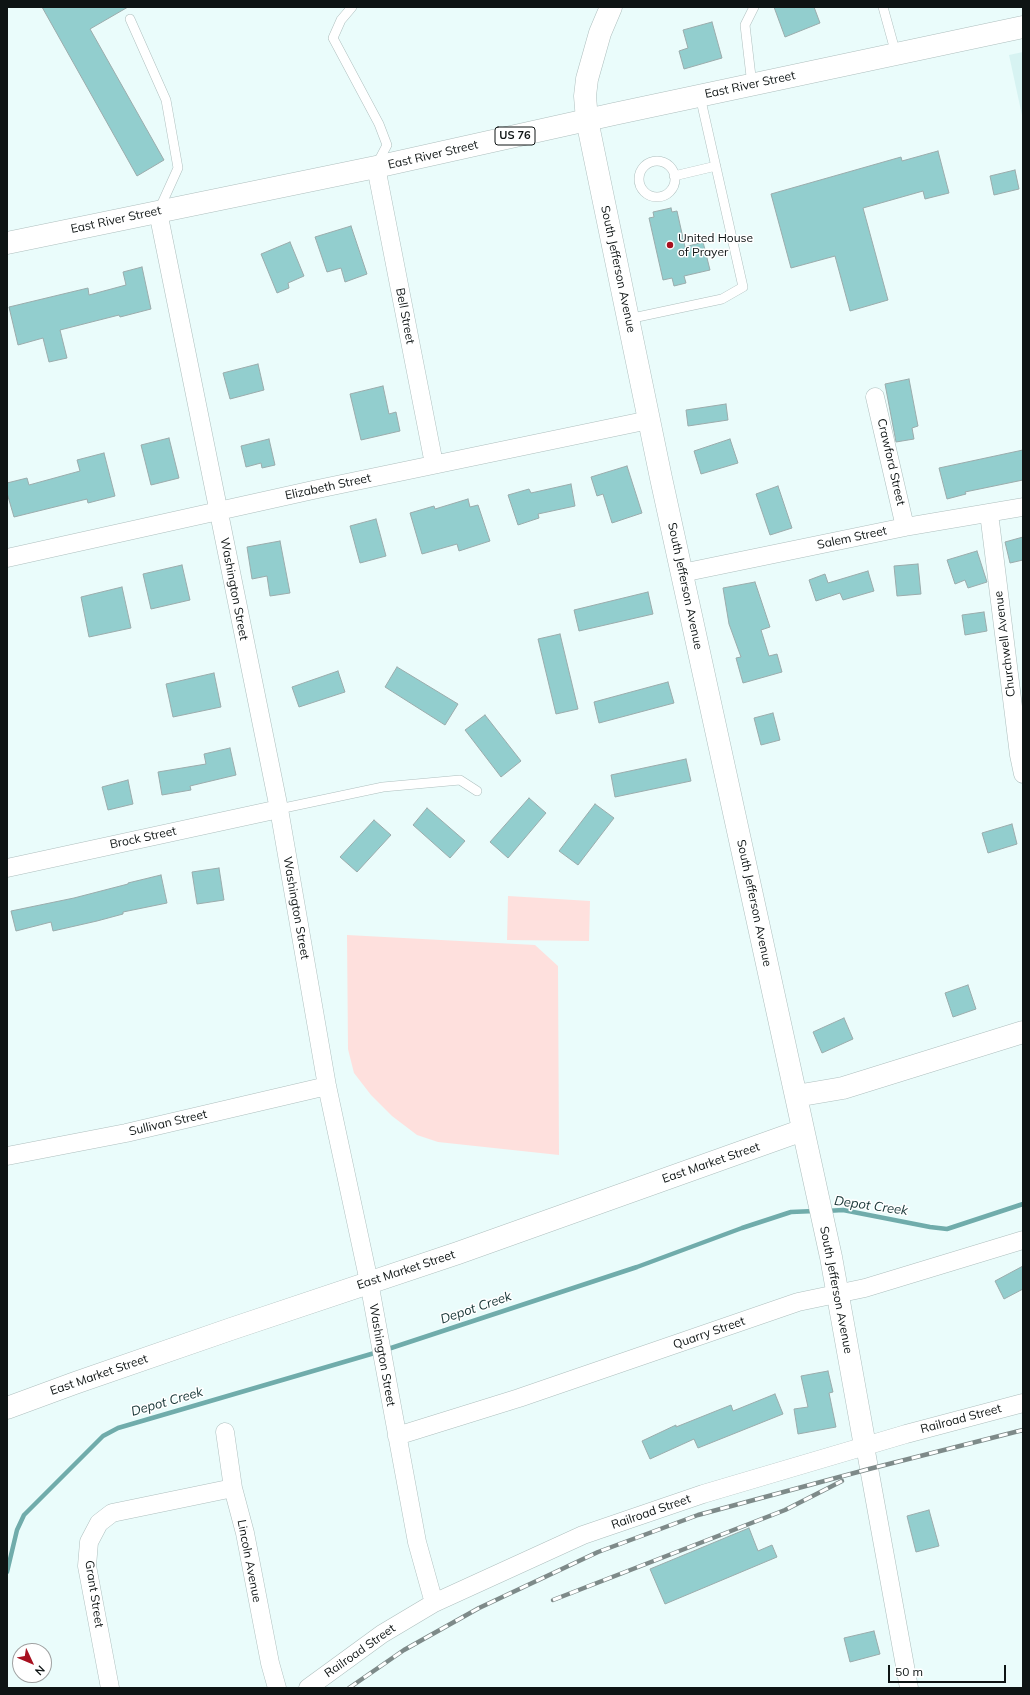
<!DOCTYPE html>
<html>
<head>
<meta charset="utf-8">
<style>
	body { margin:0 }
	#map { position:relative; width:1030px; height:1695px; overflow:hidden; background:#eafcfb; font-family:Mulish,sans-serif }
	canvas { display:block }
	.frame { position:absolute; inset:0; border:8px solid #0e1414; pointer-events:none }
	.north { position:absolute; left:12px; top:1643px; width:40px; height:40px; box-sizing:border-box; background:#fff; border:1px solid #9fa1a1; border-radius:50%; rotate:134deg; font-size:11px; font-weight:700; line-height:16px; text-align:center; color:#0e1414 }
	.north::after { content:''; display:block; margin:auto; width:14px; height:18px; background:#a7101f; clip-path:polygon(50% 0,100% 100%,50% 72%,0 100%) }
	.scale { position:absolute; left:888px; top:1665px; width:118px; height:18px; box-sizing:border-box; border:2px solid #0e1414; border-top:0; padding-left:5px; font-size:12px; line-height:14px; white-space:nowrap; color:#0e1414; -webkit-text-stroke:3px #fff; paint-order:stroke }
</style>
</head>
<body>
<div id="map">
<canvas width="1030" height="1695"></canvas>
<div class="frame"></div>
<div class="north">N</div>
<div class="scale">50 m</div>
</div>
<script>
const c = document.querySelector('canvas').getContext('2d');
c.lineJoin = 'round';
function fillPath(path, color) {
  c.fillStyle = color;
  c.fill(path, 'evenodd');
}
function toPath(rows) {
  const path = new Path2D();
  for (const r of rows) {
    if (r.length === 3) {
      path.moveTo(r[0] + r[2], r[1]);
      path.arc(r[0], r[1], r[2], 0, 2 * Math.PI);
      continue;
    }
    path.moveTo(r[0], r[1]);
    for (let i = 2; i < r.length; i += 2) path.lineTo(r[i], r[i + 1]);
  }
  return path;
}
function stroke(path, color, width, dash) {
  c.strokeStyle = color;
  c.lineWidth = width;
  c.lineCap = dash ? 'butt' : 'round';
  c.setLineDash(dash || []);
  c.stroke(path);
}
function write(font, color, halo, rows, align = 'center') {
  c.font = font + ' Mulish,sans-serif';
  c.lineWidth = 3;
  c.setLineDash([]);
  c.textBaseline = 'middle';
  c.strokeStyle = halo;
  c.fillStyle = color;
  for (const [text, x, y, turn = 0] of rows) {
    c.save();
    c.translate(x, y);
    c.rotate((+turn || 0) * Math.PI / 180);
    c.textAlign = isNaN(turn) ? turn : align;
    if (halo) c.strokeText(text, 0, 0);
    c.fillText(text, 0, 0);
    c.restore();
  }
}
const built = toPath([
	[1023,52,1023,120,1009,55]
]);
const green = toPath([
	[508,896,590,901,589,941,507,940],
	[347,935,535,945,558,966,559,1155,438,1142,417,1135,392,1116,371,1095,354,1073,348,1049]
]);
const stream = toPath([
	[826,1211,843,1210,930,1227,947,1229,1023,1204],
	[385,1350,637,1267,742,1228,791,1212,815,1211],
	[7,1572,17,1530,24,1515,103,1436,118,1428,378,1352]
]);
const building = toPath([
	[42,7,128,7,90,29,164,160,137,176,42,7],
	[774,7,814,7,820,23,785,37,774,7],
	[712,22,722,58,684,69,679,51,688,48,683,30,712,22],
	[938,151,949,193,925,199,923,191,863,208,888,300,850,311,835,256,791,268,771,194,901,157,902,161,938,151],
	[1015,170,1019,189,994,195,990,176,1015,170],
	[671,208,672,212,677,211,685,247,703,242,710,270,684,276,686,283,674,286,672,278,663,280,649,218,654,217,653,212,671,208],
	[351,226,367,274,345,282,341,268,327,272,315,237,351,226],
	[290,242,304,276,288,283,289,288,277,293,261,254,290,242],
	[142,267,151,309,120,317,119,315,60,330,67,358,49,362,43,338,18,345,9,307,88,288,89,295,126,285,123,272,142,267],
	[258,364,264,390,230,399,223,373,258,364],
	[909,379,918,426,912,428,914,439,896,442,885,384,909,379],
	[383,386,389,414,396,412,400,431,361,440,350,394,383,386],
	[726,404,728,420,688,426,686,410,726,404],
	[169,438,179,478,151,485,141,445,169,438],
	[269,439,275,465,262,468,261,463,246,467,241,446,269,439],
	[730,439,738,463,701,474,694,451,730,439],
	[1023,450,1023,480,965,492,966,494,947,499,939,468,1023,450],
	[104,453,115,496,88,503,87,499,14,517,7,493,7,483,27,478,29,485,80,471,77,460,104,453],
	[627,466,642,513,612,523,603,494,597,496,591,477,627,466],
	[571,484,575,506,538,514,539,518,518,525,508,495,529,489,531,493,571,484],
	[778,486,792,528,770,535,756,494,778,486],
	[468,499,470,507,478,505,490,541,459,551,457,544,422,554,410,513,434,506,435,509,468,499],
	[376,519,386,556,360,563,350,526,376,519],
	[1023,537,1023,560,1010,563,1005,542,1023,537],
	[280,541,290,593,270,596,267,576,252,579,247,547,280,541],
	[977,551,987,582,968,588,965,580,955,584,947,560,977,551],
	[918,564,921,594,897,596,894,566,918,564],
	[182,565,190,600,151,609,143,574,182,565],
	[868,571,874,591,843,600,840,593,816,601,809,580,825,574,828,583,868,571],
	[755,582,770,627,761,630,769,656,777,654,782,672,743,683,736,658,741,657,729,624,723,588,755,582],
	[122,587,131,628,89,637,81,597,122,587],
	[648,592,653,614,579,631,574,610,648,592],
	[984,612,987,631,965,635,962,615,984,612],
	[560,634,578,709,556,714,538,639,560,634],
	[397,667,458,704,445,725,385,687,397,667],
	[338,671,345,692,299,707,292,687,338,671],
	[214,673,221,707,173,717,166,684,214,673],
	[668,682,674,703,599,723,594,702,668,682],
	[773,713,780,740,761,745,754,718,773,713],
	[485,715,521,761,501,777,465,730,485,715],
	[230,748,236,775,190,786,191,790,162,795,158,772,206,764,204,754,230,748],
	[686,759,691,781,615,797,611,775,686,759],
	[128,780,133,804,108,810,102,787,128,780],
	[529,798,546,813,508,858,490,842,529,798],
	[595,804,614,818,578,865,559,851,595,804],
	[427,808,465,841,450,858,413,825,427,808],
	[374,820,391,835,357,872,340,857,374,820],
	[1012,824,1017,844,988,853,982,833,1012,824],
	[219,868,224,900,197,904,192,872,219,868],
	[161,875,167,903,123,912,123,914,97,921,53,931,51,922,16,931,11,911,74,898,128,884,128,883,161,875],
	[968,985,976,1009,953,1017,945,993,968,985],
	[844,1018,853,1039,822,1053,813,1032,844,1018],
	[1023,1266,1023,1289,1004,1299,995,1281,1023,1266],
	[828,1371,833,1392,829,1393,836,1427,798,1434,794,1409,808,1407,801,1376,828,1371],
	[775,1394,783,1414,698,1448,694,1439,650,1459,642,1441,676,1425,676,1427,731,1405,733,1411,775,1394],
	[929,1510,939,1546,916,1552,907,1516,929,1510],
	[749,1528,758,1551,772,1545,777,1557,665,1604,650,1569,749,1528],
	[874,1631,880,1654,850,1662,844,1638,874,1631]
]);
const service = toPath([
	[352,7,341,20,333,38,379,124,387,145,377,164],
	[883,7,896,54],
	[130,19,166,100,178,168,159,210],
	[752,85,745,25,754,7],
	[657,179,18],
	[674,176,716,166],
	[628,319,722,299,743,287,700,96],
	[279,809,383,787,460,780,477,791]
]);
const minor = toPath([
	[376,167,434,464],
	[158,212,279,809,327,1086,369,1282,417,1542,434,1603],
	[875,397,905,527],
	[989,513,1019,755,1023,774],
	[7,558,313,490,649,420],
	[682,573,905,527,1023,507],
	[7,868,279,809],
	[7,1156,126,1133,327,1086],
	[225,1432,233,1488,245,1533,270,1663,277,1688],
	[397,1436,519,1398,798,1302,865,1288,1023,1240],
	[865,1446,909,1688],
	[110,1688,87,1566,89,1542,99,1523,112,1513,233,1488],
	[308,1688,382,1634,434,1603,583,1535,703,1494,906,1434,1023,1403]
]);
const tertiary = toPath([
	[611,7,600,33,587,79,585,96,587,120,661,478,831,1257,865,1446],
	[796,1096,843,1088,1023,1032],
	[7,1408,75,1383,231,1329,458,1253,803,1130]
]);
const primary = toPath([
	[7,243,376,167,614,114,1023,27]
]);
const rail = toPath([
	[553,1600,785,1510,842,1481],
	[349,1688,404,1650,479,1608,598,1552,698,1515,869,1469,1023,1430]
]);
const markers = [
	[670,245,4,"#a7101f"]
];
const shields = [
	[515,136,40]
];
const shieldNames = [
	["US 76",515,136]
];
const streetNames = [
	["East River Street",750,85,-12],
	["East River Street",433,155,-13],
	["East River Street",116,220,-12],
	["South Jefferson Avenue",618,269,78],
	["Bell Street",405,316,79],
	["Crawford Street",891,462,77],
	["Elizabeth Street",328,487,-12],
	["Salem Street",852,538,-12],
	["South Jefferson Avenue",685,586,78],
	["Washington Street",234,589,79],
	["Churchwell Avenue",1005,644,-97],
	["Brock Street",143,838,-12],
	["South Jefferson Avenue",754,903,78],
	["Washington Street",296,908,80],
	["Sullivan Street",168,1123,-13],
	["East Market Street",711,1163,-19],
	["East Market Street",406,1270,-18],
	["South Jefferson Avenue",836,1290,79],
	["Quarry Street",709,1333,-19],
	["Washington Street",382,1355,80],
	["East Market Street",99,1375,-19],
	["Railroad Street",961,1419,-15],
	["Railroad Street",651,1512,-19],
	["Lincoln Avenue",249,1561,79],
	["Grant Street",94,1594,81],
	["Railroad Street",360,1651,-35]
];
const poiNames = [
	["United House",678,238],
	["of Prayer",678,252]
];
const waterNames = [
	["Depot Creek",871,1206,8],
	["Depot Creek",476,1308,-19],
	["Depot Creek",167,1402,-16]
];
fillPath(built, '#d7f3f2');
fillPath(green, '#fee0dd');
stroke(stream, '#70acab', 4.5);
fillPath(building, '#92cece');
stroke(building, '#9bacac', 1);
stroke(service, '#aebfbe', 10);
stroke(minor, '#aebfbe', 19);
stroke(tertiary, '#aebfbe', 23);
stroke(primary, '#aebfbe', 23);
stroke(service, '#fff', 9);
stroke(minor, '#fff', 18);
stroke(tertiary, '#fff', 22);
stroke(primary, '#fff', 22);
stroke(rail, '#7e8a89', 4.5);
stroke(rail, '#fff', 3, [9]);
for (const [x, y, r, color] of markers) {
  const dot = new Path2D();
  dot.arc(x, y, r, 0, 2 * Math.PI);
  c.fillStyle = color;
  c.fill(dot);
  stroke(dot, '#fff', 1.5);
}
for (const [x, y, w] of shields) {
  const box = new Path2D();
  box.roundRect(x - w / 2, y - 9, w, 18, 3);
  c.fillStyle = '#fff';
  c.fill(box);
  stroke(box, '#0e1414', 1);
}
write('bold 11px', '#0e1414', null, shieldNames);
write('12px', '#0e1414', '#fff', streetNames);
write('12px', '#0e1414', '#fff', poiNames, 'left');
write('italic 13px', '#153434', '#fff', waterNames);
</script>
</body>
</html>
